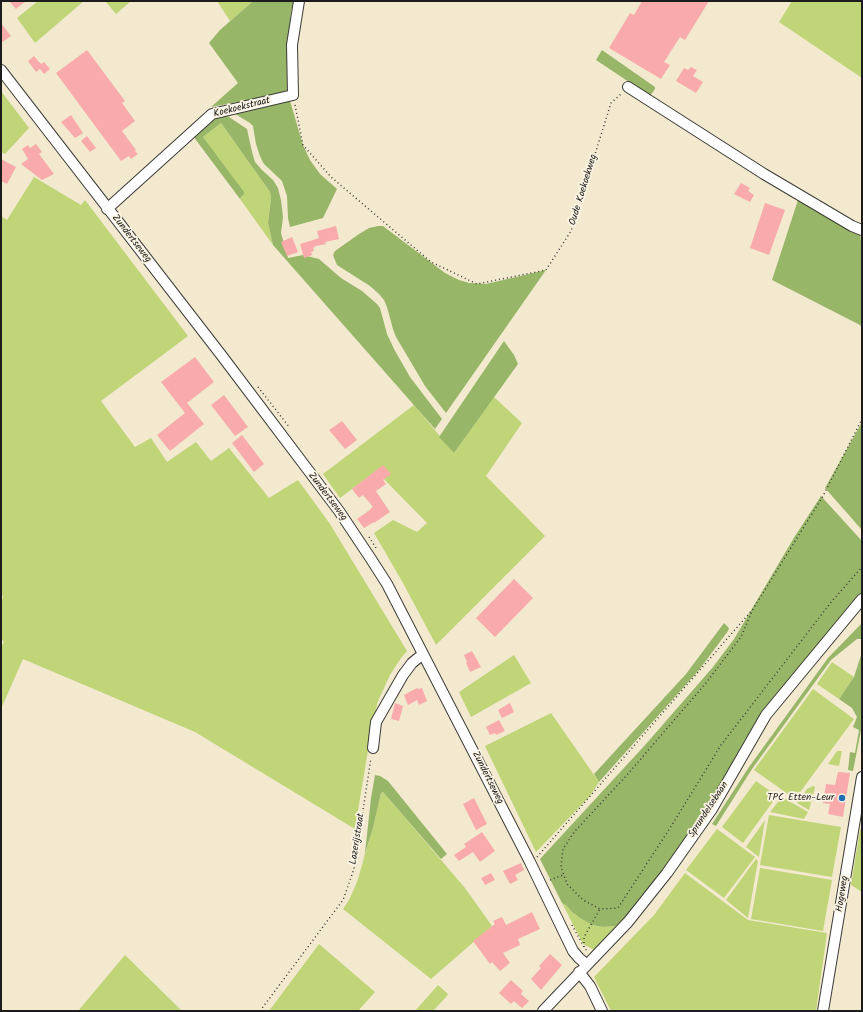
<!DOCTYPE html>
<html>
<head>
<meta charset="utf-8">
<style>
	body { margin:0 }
	#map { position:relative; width:863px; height:1012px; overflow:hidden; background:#f2e9cf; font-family:Kalam,sans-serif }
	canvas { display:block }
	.frame { position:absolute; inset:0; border:2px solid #1c1c1c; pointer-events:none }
</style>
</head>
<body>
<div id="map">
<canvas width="863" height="1012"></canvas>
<div class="frame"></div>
</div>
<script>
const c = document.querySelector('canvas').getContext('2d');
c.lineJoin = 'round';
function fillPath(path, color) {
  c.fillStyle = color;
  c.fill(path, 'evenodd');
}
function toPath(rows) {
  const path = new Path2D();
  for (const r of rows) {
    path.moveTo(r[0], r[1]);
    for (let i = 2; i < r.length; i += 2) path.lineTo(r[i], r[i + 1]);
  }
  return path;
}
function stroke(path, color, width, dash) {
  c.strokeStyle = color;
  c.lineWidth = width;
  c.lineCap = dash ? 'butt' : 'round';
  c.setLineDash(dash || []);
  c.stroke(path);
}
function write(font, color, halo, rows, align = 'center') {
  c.font = font + ' Kalam,sans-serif';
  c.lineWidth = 3.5;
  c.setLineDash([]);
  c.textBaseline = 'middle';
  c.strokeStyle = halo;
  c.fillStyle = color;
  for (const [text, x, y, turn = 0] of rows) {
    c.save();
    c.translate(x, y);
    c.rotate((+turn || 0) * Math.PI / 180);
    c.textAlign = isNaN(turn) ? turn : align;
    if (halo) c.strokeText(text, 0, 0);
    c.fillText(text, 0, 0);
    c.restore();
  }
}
const green = toPath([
	[38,1,84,1,35,43,17,18],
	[105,1,131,1,116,14],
	[217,1,253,1,230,21],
	[792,1,862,1,862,78,779,22],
	[1,91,29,128,5,154,1,152],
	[221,123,270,192,271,198,268,223,273,245,240,199,243,196,203,137],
	[34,177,81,205,85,200,188,336,101,401,135,447,151,438,167,462,196,442,211,461,229,448,269,498,298,480,330,524,407,651,401,658,390,675,378,701,372,726,355,829,195,732,23,659,1,709,1,647,4,642,1,638,1,600,3,598,1,589,1,216,7,220],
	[494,397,522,423,486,476,545,536,436,645,403,583,374,533,393,520,417,532,427,523,376,471,340,498,323,474,414,405,454,453],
	[514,655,531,683,471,717,459,692],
	[832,662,854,677,839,699,817,684],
	[813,689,854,719,795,799,754,770],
	[551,713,599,782,590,796,536,852,485,746],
	[837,751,842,751,839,766,828,764],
	[756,781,777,796,743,843,722,827],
	[813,786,815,787,809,810,797,803,807,789],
	[383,792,465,888,492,926,431,979,343,909,349,900,357,882,373,828,381,793],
	[782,797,808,812,804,819,770,812],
	[769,815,841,827,832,877,760,865],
	[765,820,759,857,746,847],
	[717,829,755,857,724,898,686,870],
	[860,829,862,830,862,892,851,885],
	[756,859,758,861,748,918,726,900],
	[760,868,832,880,823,931,751,919],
	[685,873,748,920,827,933,816,1011,611,1011,594,977,654,915],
	[562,903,567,906,571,911,580,918,592,925,603,927,616,926,594,950,583,944],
	[319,944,375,992,358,1011,269,1011],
	[125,955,182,1011,78,1011],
	[438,985,448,994,447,996,433,1011,415,1011]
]);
const forest = toPath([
	[253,1,294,1,291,11,289,35,290,92,211,107,238,83,209,43,220,30],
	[602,50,655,87,655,89,650,96,596,60],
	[290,101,303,145,310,160,320,174,337,189,323,218,290,227,288,218,287,196,282,181,264,164,260,156,256,144,253,126,250,123,232,112],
	[222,114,229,117,247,129,252,152,255,162,262,170,273,180,278,188,281,200,283,217,281,233,288,258,303,255,319,259,341,278,362,291,377,304,380,308,387,334,394,349,410,377,442,419,435,429,273,245,268,223,271,198,270,192,221,123,203,137,244,192,244,194,240,199,193,136,207,123],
	[798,200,860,232,862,251,862,328,860,325,772,280],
	[378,226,383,226,445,273,459,280,469,283,486,284,546,270,446,413,425,386,396,337,393,329,387,307,384,300,379,294,370,286,337,265,333,255,335,251,359,234,369,228],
	[504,341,514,355,518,364,454,453,439,437],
	[862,422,862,530,825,488],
	[821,496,862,541,862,595,806,663,693,831,634,908,616,926,603,927,592,925,580,918,571,911,567,906,562,903,540,859,646,744,713,667,734,639,795,536],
	[724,623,729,628,728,631,699,670,599,782,594,774,686,674],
	[862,623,862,639,857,639,831,660,752,769,716,826,712,824,749,767,828,658],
	[862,652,862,725,853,771,848,770,850,752,855,753,859,730,853,727,857,717,852,708,839,699,854,677],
	[375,775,380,776,388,781,447,854,441,859,383,792,381,793,373,828,361,867,365,853,371,798]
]);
const building = toPath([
	[9,1,26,1,16,9],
	[642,1,709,1,685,40,680,37,664,62,670,65,661,79,609,48,630,13,634,15],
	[1,23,11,36,1,43],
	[87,50,125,101,122,103,135,121,122,131,136,150,135,151,138,154,131,159,129,156,121,161,56,73],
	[34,56,41,64,44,62,50,69,44,74,40,69,36,72,28,61],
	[691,67,697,70,693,76,703,82,696,93,676,81,684,68,688,70],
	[71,115,83,133,75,138,61,122],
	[87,136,96,148,90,152,81,141],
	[36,144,42,152,39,154,54,174,42,180,21,164,28,159,22,149,28,145,30,148],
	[1,159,16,167,7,184,1,181],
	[741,183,750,188,748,191,754,195,750,202,734,194],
	[765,203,785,210,769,255,750,248],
	[336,226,339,239,325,242,326,244,316,246,313,248,314,251,311,252,312,255,304,258,300,244,319,238,317,231],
	[292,237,298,252,287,256,281,242],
	[195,357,214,382,187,403,204,424,170,451,157,435,185,413,161,382],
	[224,395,248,427,235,436,211,405],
	[342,421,357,440,345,449,329,430],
	[242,435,264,464,254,472,232,443],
	[383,465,391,474,383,480,386,484,376,491,390,512,374,523,374,522,364,528,357,519,371,509,371,508,373,507,363,495,359,498,352,489],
	[514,579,533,598,495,637,476,618],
	[472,651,481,667,470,672,466,663,467,662,464,655],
	[417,688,418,689,422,688,427,701,419,705,417,700,408,705,404,695],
	[395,703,403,706,399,721,391,719],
	[510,703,514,712,502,718,498,710],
	[499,720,505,731,496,735,495,733,490,735,486,727],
	[838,772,850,773,843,817,828,814,830,804,823,803,826,784,835,785],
	[474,798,487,824,476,830,463,804],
	[482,832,495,851,480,862,473,852,459,861,454,855,466,847,464,844],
	[521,863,524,870,515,875,518,880,510,884,503,871],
	[491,873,495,880,485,885,481,878],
	[532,912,540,929,518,939,520,945,503,953,510,963,500,971,492,962,490,964,473,941,495,924,493,921,502,917,506,925],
	[550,954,562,965,541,990,531,979,541,968,539,966],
	[511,980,523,991,521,994,529,1001,522,1008,514,1001,511,1004,499,993]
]);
const path = toPath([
	[295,105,303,145,331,177,431,262,477,284,546,270,571,231,611,103,621,94],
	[258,387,290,428],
	[369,537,376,548],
	[753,609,741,637,706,683,627,775,575,831,563,849,561,867,567,884,583,900,600,909,618,908,672,825,721,745,832,601,862,567],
	[537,857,753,609,823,496,862,419],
	[550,880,563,875],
	[572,925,584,947,587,951],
	[584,947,584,937,600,909],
	[260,1011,343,900,354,869,371,758]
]);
const minor = toPath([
	[1,70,222,356,339,511,371,559,387,584,530,862,573,951,579,958,587,965],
	[628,87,764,174,852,226,862,230],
	[107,209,212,114,293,95,292,45,299,1],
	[373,748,376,722,403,675,412,663,423,654],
	[579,972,590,986,602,1011],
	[543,1011,628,922,667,873,712,809,766,715,862,599],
	[823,1011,862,777]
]);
const markers = [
	[842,798,4,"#1f6fb2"]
];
const streetNames = [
	["Koekoekstraat",242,108,-14],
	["Oude Koekoekweg",584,190,-73],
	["Zundertseweg",131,239,52],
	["Zundertseweg",327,497,53],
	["Zundertseweg",487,778,63],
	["Sprundelsebaan",709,810,-57],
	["Lazerijstraat",358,839,-81],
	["Hogeweg",843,894,-81]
];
const poiNames = [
	["TPC Etten-Leur",834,798]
];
fillPath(green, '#c0d478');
fillPath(forest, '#98b668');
fillPath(building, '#f8abaa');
stroke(minor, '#3c3b37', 12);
stroke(path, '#3c3b37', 1.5, [1, 3]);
stroke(minor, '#fff', 10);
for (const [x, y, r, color] of markers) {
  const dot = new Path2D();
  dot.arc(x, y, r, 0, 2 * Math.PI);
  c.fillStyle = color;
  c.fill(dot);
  stroke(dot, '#fcf5e5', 1.5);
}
write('10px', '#1c1c1c', '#fcf5e5', streetNames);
write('10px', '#1c1c1c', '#fcf5e5', poiNames, 'right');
</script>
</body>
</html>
